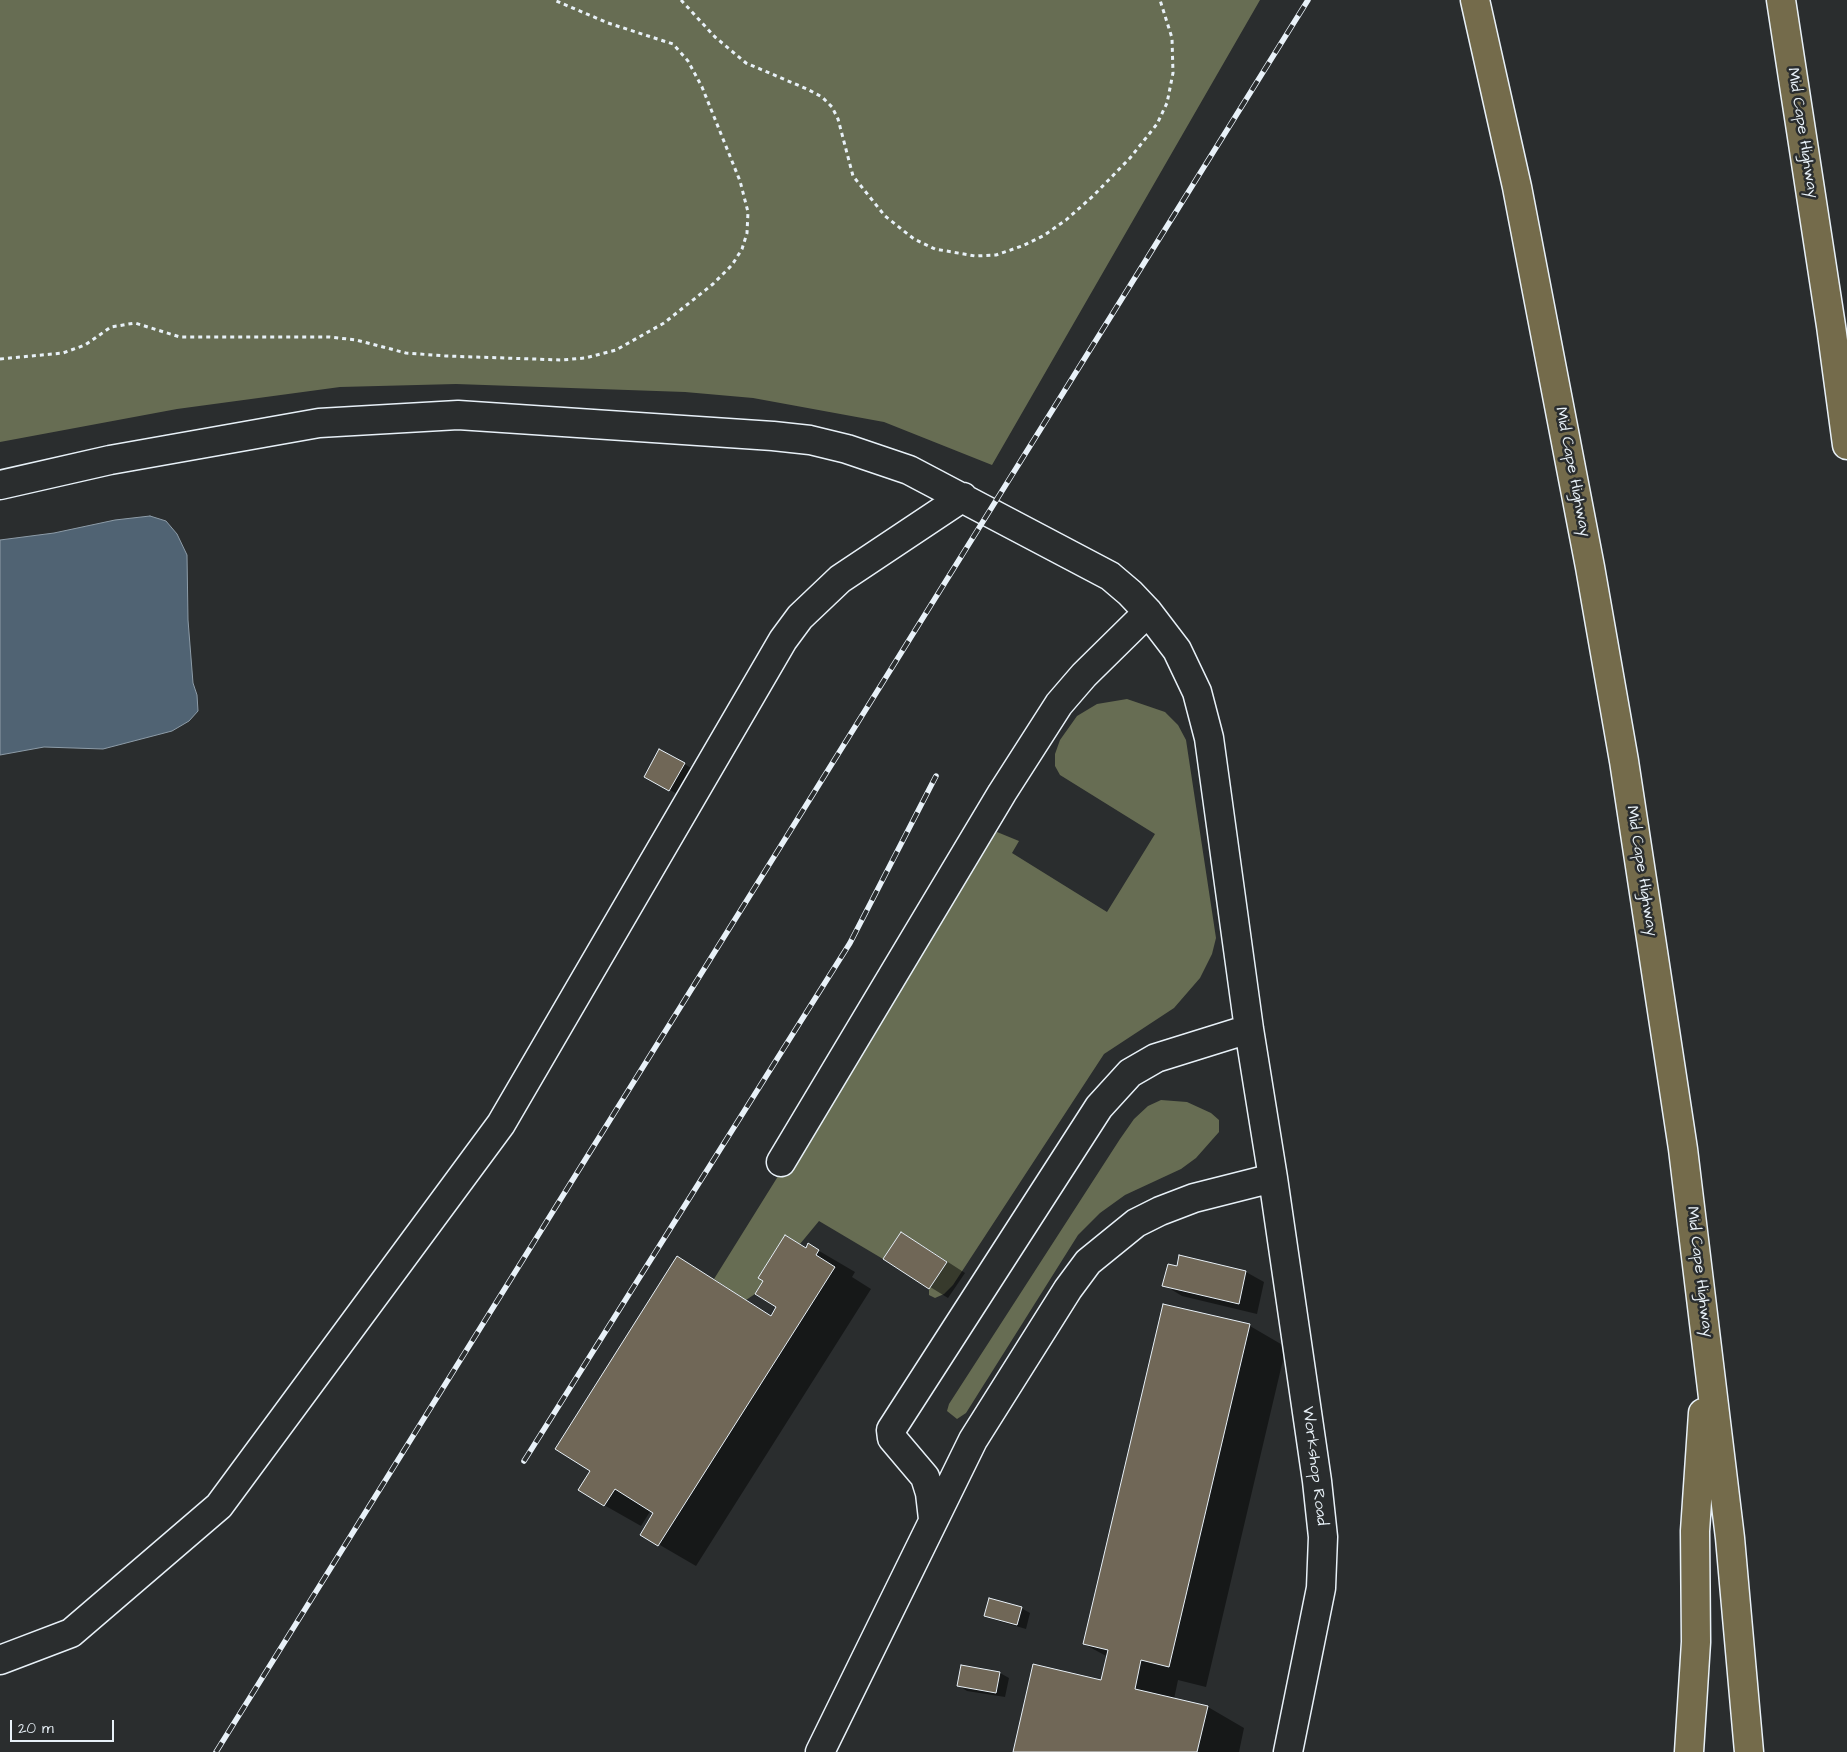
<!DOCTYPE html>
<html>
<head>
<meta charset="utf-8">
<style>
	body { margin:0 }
	#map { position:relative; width:1847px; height:1752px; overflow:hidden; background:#2a2d2e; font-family:"Architects Daughter",sans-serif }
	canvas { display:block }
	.scale { position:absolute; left:10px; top:1720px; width:104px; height:22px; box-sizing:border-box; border:2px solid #e8f1f8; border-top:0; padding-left:6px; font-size:15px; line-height:18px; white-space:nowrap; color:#e8f1f8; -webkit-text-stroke:4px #2a2d2e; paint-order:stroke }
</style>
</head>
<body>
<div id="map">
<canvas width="1847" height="1752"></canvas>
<div class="scale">20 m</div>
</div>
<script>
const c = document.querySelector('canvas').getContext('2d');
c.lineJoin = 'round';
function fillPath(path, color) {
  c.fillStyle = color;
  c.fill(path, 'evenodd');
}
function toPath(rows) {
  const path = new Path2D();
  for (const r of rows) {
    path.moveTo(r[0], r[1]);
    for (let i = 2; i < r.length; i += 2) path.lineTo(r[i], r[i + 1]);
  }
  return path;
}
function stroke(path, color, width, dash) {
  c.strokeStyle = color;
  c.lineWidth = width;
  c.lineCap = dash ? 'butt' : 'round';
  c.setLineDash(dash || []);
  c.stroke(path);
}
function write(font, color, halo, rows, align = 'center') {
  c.font = font + ' "Architects Daughter",sans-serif';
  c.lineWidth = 5;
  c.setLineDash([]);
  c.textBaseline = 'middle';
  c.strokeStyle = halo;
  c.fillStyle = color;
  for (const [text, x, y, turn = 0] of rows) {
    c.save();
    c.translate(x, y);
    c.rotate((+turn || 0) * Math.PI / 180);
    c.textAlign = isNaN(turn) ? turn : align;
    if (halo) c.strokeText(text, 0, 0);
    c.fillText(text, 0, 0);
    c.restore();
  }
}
const green = toPath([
	[0,0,1260,0,992,465,884,422,753,398,685,392,456,384,340,387,177,409,0,442],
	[1127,699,1165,712,1178,725,1186,740,1216,938,1212,954,1200,978,1174,1008,1104,1054,953,1285,944,1294,935,1298,929,1295,929,1289,947,1262,901,1232,883,1259,819,1221,800,1244,785,1235,758,1278,763,1281,755,1294,746,1300,714,1279,988,839,997,832,1019,841,1012,853,1107,912,1155,834,1060,775,1055,766,1055,754,1060,740,1077,716,1097,704],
	[1161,1100,1187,1102,1211,1113,1219,1120,1219,1132,1196,1158,1181,1169,1125,1195,1100,1213,1078,1235,966,1413,957,1419,947,1411,949,1404,1120,1139,1134,1119,1148,1106]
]);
const water = toPath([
	[150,516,166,521,177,534,187,555,188,620,193,683,197,695,198,711,189,721,172,731,103,749,44,747,0,755,0,540,54,533,115,520,150,516]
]);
const shadow = toPath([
	[660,750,693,769,679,795,645,776],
	[920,1244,965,1273,948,1298,885,1259],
	[809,1245,855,1272,852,1277,871,1289,696,1566,641,1534,655,1513,651,1510,641,1526,604,1505,592,1470,678,1258,772,1316],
	[1180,1257,1246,1272,1264,1282,1257,1314,1182,1296,1164,1285,1178,1267],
	[1250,1326,1286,1347,1206,1687,1178,1680,1174,1699,1208,1707,1244,1728,1239,1752,1014,1752,1102,1681,1108,1657,1084,1644],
	[1021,1608,1030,1613,1026,1629,995,1620,986,1615],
	[1000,1673,1009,1678,1005,1697,967,1691,958,1685]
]);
const building = toPath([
	[659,749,685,763,669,791,644,777,659,749],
	[901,1232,947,1262,929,1289,883,1259,901,1232],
	[785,1235,806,1248,808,1243,819,1250,816,1255,835,1267,658,1546,640,1535,653,1513,615,1489,604,1506,578,1490,590,1471,555,1449,677,1256,771,1316,776,1307,755,1294,763,1281,758,1278,785,1235],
	[1179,1255,1246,1271,1239,1304,1162,1286,1168,1264,1177,1266,1179,1255],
	[1163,1304,1250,1324,1169,1667,1141,1660,1135,1689,1208,1706,1197,1752,1013,1752,1033,1664,1101,1680,1108,1650,1083,1644,1163,1304],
	[989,1598,1022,1607,1017,1625,984,1616,989,1598],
	[961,1665,1000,1672,996,1693,957,1686,961,1665]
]);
const path = toPath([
	[681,0,715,37,746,63,807,89,822,97,832,107,838,119,853,176,885,216,914,239,935,249,975,256,996,255,1022,246,1043,236,1066,220,1093,196,1130,158,1157,124,1167,103,1173,73,1172,38,1160,0],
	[0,359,63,353,85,345,111,327,135,323,180,337,330,337,356,340,406,353,446,356,562,360,585,358,616,350,664,323,713,284,732,265,742,249,747,233,748,212,740,181,702,87,688,61,673,44,608,23,554,0]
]);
const minor = toPath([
	[0,485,110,460,319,423,458,415,773,436,810,440,847,449,909,470,1110,576,1130,593,1148,612,1177,650,1197,692,1209,738,1249,1029,1273,1178,1317,1481,1323,1537,1321,1588,1288,1752],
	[781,1162,1002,793,1059,704,1084,675,1148,612],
	[933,1519,930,1493,925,1477,892,1438,891,1430,1099,1107,1130,1073,1156,1058,1249,1029],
	[0,1660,71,1633,219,1506,501,1124,783,640,800,617,840,579,963,497],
	[820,1752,973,1440,1068,1289,1088,1262,1136,1223,1160,1211,1194,1198,1273,1178]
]);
const highway = toPath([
	[1475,0,1517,187,1590,567,1624,761,1683,1149,1730,1538,1749,1752],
	[1781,0,1831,326,1847,445],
	[1689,1752,1696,1642,1695,1531,1703,1413]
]);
const rail = toPath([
	[524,1461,850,943,936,776],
	[216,1752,1308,0]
]);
const streetNames = [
	["Mid Cape Highway",1802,133,81],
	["Mid Cape Highway",1572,472,79],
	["Mid Cape Highway",1641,871,81],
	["Mid Cape Highway",1699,1272,83],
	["Workshop Road",1314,1466,83]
];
fillPath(green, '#676d53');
fillPath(water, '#506373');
stroke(water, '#8d9ca8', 1);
fillPath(shadow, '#0007');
fillPath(building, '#706757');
stroke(building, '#e8f1f8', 1);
stroke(minor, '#e8f1f8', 31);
stroke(highway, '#e8f1f8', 31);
stroke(path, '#e8f1f8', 3, [4, 4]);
stroke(minor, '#2a2d2e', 28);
stroke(highway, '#746b4b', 28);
stroke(rail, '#e8f1f8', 5.5);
stroke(rail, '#2a2d2e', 4, [11]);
write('16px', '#e8f1f8', '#2a2d2e', streetNames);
</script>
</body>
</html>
